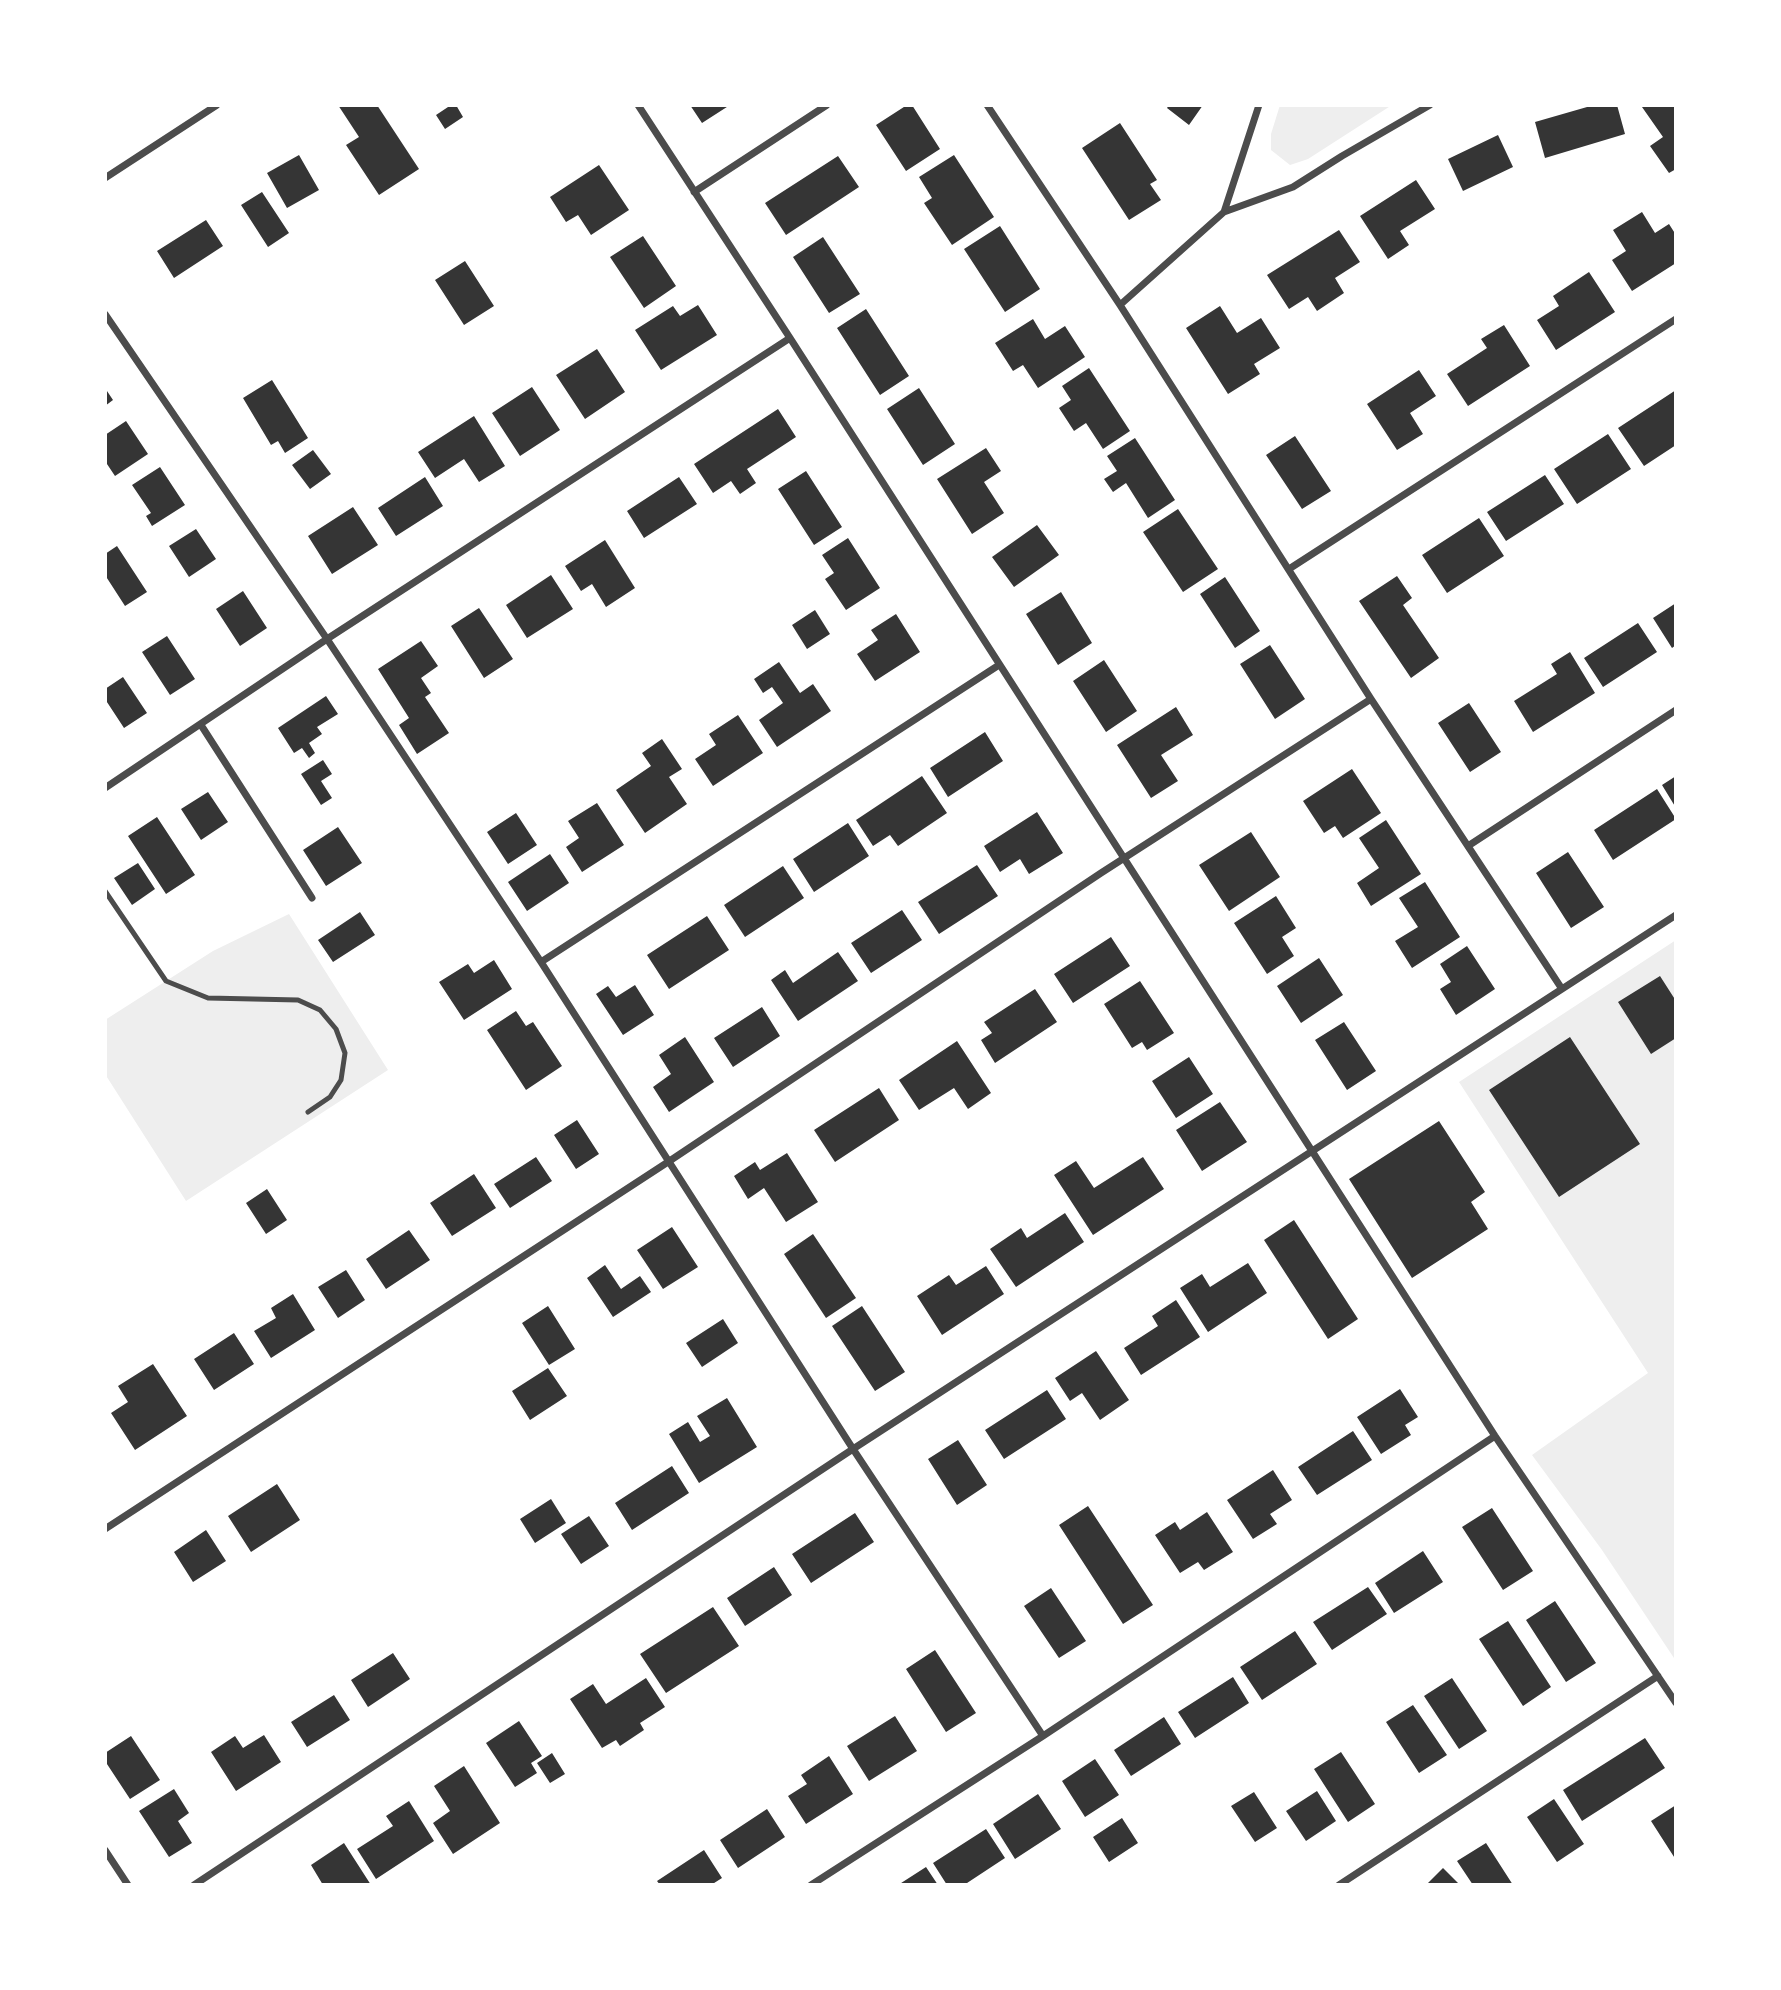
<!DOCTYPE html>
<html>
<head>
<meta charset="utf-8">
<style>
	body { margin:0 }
	#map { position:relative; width:1781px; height:1990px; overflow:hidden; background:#fff; font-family:Helvetica,sans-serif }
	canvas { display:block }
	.frame { position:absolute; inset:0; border:107px solid #fff; pointer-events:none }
</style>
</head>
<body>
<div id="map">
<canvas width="1781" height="1990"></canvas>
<div class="frame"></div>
</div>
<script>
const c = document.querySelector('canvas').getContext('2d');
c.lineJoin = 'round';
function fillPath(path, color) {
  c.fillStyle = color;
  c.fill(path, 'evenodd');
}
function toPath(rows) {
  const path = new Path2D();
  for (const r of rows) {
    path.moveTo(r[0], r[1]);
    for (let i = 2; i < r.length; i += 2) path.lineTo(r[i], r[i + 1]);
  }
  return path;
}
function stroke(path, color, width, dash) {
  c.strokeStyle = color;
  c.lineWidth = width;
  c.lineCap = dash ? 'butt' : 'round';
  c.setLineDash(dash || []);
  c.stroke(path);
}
const green = toPath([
	[1280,105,1392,105,1308,159,1290,165,1271,150,1271,134],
	[289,914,388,1070,186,1201,105,1074,105,1020,213,951],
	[1676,940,1676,1661,1602,1550,1532,1455,1648,1373,1459,1082]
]);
const building = toPath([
	[338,105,377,105,419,169,379,195,346,145,359,137],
	[451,105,456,105,463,117,445,129,436,115],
	[690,105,730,105,702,123],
	[907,105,912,105,940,149,906,171,876,125],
	[1169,105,1203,105,1189,125,1167,108],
	[1594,105,1617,105,1625,134,1545,158,1535,122],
	[1645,105,1676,105,1676,169,1669,173,1650,146,1663,137,1642,107],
	[1120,123,1157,180,1150,184,1161,200,1129,220,1082,148],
	[1498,135,1513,167,1463,191,1448,159],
	[299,155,319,190,287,208,267,173],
	[954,155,994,217,952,245,924,203,932,198,919,177],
	[838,156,859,187,786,235,765,203],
	[599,165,629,210,591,235,578,215,566,222,550,197],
	[1416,180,1435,209,1400,231,1409,245,1388,259,1360,216],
	[262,192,289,233,268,247,241,205],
	[1642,212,1655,233,1669,224,1676,235,1676,263,1632,291,1612,260,1626,251,1613,230],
	[206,220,223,246,174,278,157,251],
	[1000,226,1040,289,1005,312,964,249],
	[1339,230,1360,262,1335,278,1344,293,1317,311,1308,297,1289,309,1267,275],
	[643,236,676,286,644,308,610,257],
	[823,237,860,294,829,313,793,257],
	[465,261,494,306,464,325,435,280],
	[1589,272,1615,312,1556,350,1537,320,1559,306,1553,296],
	[698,305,717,335,661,370,635,330,673,306,680,316],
	[1220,306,1237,333,1261,318,1280,348,1254,364,1260,374,1228,394,1186,328],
	[866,309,909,376,880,395,837,328],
	[1033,319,1045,339,1065,326,1085,357,1038,388,1023,365,1013,371,995,343],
	[1504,325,1530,366,1468,406,1447,374,1487,348,1481,339],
	[597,349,625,392,585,419,556,375],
	[1089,368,1130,431,1103,449,1086,423,1074,431,1059,408,1071,400,1062,386],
	[1419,370,1436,396,1410,413,1423,434,1397,450,1367,404],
	[272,380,308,438,285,453,278,441,271,445,243,398],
	[532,387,560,430,520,456,492,413],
	[105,388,113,400,105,406],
	[919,388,955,444,923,465,887,409],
	[1676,390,1676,445,1644,466,1618,428],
	[778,409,796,437,747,469,756,483,740,494,731,481,713,493,694,464],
	[474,416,505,466,479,482,464,459,435,478,418,452],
	[126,421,148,454,115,476,105,461,105,435],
	[1608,434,1631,469,1577,504,1554,469],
	[1295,436,1331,491,1302,509,1266,455],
	[1135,438,1175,500,1148,518,1126,483,1113,492,1104,479,1117,471,1107,456],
	[986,448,1001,471,984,482,1004,513,972,534,937,479],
	[313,450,331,474,310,489,292,465],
	[160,467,185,505,152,526,146,516,151,513,132,485],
	[806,471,842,527,814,545,778,489],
	[1545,475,1564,504,1506,541,1487,512],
	[425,477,443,506,396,536,378,508],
	[679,477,697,504,644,538,627,511],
	[353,507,378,545,332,574,308,536],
	[1178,509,1218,569,1183,592,1143,532],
	[1479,518,1504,556,1447,593,1422,555],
	[1037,525,1059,555,1014,587,992,557],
	[196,529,216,559,189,577,169,546],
	[848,538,880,588,846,610,825,579,834,573,822,555],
	[605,540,635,588,606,607,592,584,581,591,565,566],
	[117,546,147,592,125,606,105,575,105,554],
	[551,575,573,609,527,638,506,605],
	[1397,576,1412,598,1403,605,1439,658,1411,678,1359,601],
	[1225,577,1260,631,1235,648,1200,594],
	[243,591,267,628,240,646,216,609],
	[1061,592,1092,643,1058,665,1026,614],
	[1676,603,1676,645,1672,648,1653,618],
	[479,608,513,659,484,678,451,626],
	[815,610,830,634,807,649,792,625],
	[896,614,920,652,875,681,857,654,878,640,871,630],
	[1638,623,1657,652,1603,687,1584,658],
	[167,636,195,679,170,695,142,652],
	[421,641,438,666,421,678,431,693,425,697,449,733,417,754,399,725,409,718,378,669],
	[1270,645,1305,699,1275,719,1240,664],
	[1570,652,1595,693,1533,732,1514,701,1557,674,1551,664],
	[1104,660,1137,711,1106,732,1073,681],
	[779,662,800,693,813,684,831,711,777,747,759,720,783,703,772,687,763,693,754,679],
	[123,677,147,713,124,728,105,699,105,689],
	[326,696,338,714,317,727,322,734,309,743,315,753,309,758,302,748,294,753,278,728],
	[1469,703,1501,752,1470,772,1438,723],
	[1176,707,1193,735,1161,755,1178,781,1151,798,1117,745],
	[738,715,763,753,713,786,695,759,716,745,709,734],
	[985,732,1003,761,948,797,930,768],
	[662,739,682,769,669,777,687,804,645,833,616,790,651,766,642,753],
	[323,760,332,774,321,781,332,798,321,805,301,774],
	[1352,769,1381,813,1343,838,1335,826,1324,833,1303,801],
	[922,776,947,813,898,846,890,835,873,846,856,820],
	[1676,776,1676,808,1662,785],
	[1657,789,1676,819,1613,860,1594,830],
	[208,792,228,822,201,840,181,809],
	[597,803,624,845,582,872,566,847,579,838,568,821],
	[1037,812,1063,853,1029,874,1020,859,1000,872,984,846],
	[516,813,537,845,508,864,487,832],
	[157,817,195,875,166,894,128,836],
	[1386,820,1421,874,1371,906,1357,883,1379,868,1359,838],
	[848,823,869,856,814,892,793,859],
	[338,827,362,863,326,886,303,850],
	[1251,832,1280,877,1229,911,1199,865],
	[1568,852,1604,907,1571,928,1536,873],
	[550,854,569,883,527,911,508,882],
	[138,863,155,889,132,905,114,878],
	[977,865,998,896,939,934,918,902],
	[783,866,804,898,745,937,724,905],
	[1425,882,1460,937,1412,968,1395,941,1418,927,1399,898],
	[1276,896,1296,928,1282,937,1294,956,1267,974,1234,923],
	[902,910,922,940,871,973,851,943],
	[360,912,375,935,333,962,318,940],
	[707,916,729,950,669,989,647,955],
	[1111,937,1130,966,1073,1003,1054,974],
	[1467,946,1495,989,1456,1015,1440,989,1451,982,1440,964],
	[838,952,858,981,798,1021,771,980,785,970,793,983],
	[1319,958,1343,995,1301,1023,1277,986],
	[494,960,512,989,464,1020,439,982,468,964,474,973],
	[1660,976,1676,1001,1676,1038,1651,1054,1618,1002],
	[1140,981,1174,1033,1147,1050,1142,1042,1132,1048,1104,1004],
	[635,985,654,1015,623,1035,596,994,608,986,616,997],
	[1035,989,1057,1022,995,1063,981,1040,992,1033,984,1022],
	[762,1007,780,1036,733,1067,714,1038],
	[516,1011,526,1026,533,1022,562,1066,526,1090,487,1030],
	[1344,1022,1376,1071,1347,1090,1315,1040],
	[685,1037,714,1082,669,1112,653,1087,671,1074,659,1055],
	[1570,1037,1640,1144,1559,1197,1489,1090],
	[957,1041,991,1093,968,1109,954,1088,919,1110,899,1080],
	[1189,1057,1213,1094,1176,1118,1152,1081],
	[879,1088,899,1120,835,1162,814,1130],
	[1220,1102,1247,1142,1202,1171,1176,1130],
	[577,1120,599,1154,576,1169,554,1135],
	[1439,1121,1485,1192,1471,1202,1488,1229,1412,1278,1349,1179],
	[787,1153,818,1202,786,1222,764,1188,748,1199,734,1176,755,1162,760,1170],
	[536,1157,552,1181,510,1208,494,1184],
	[1143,1157,1164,1189,1093,1235,1054,1175,1076,1161,1094,1188],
	[474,1174,496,1208,452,1236,430,1203],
	[267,1189,287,1220,266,1234,246,1203],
	[1065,1213,1084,1242,1016,1287,990,1249,1021,1228,1027,1238],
	[1294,1220,1358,1319,1328,1339,1264,1240],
	[672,1227,698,1267,663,1289,637,1250],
	[409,1230,430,1260,386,1289,366,1259],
	[813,1234,856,1298,826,1318,784,1254],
	[1248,1263,1267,1293,1208,1332,1180,1288,1202,1274,1210,1287],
	[605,1265,621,1289,640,1276,651,1292,613,1317,587,1278],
	[986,1266,1004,1294,942,1335,917,1296,949,1275,956,1285],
	[346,1270,365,1300,338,1318,318,1287],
	[293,1294,315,1330,271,1358,254,1331,276,1318,271,1308],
	[1176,1300,1200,1337,1141,1375,1124,1348,1158,1326,1152,1316],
	[548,1306,575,1349,549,1365,522,1323],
	[862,1306,905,1372,875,1391,832,1326],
	[723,1319,738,1343,702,1367,686,1343],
	[234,1333,254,1364,214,1390,194,1359],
	[1096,1351,1129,1400,1100,1420,1082,1393,1070,1401,1055,1378],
	[153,1364,187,1416,135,1450,111,1413,128,1402,118,1386],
	[548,1368,567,1396,530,1420,512,1391],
	[1400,1389,1418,1417,1405,1425,1411,1435,1381,1454,1357,1417],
	[1047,1390,1066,1419,1004,1459,985,1430],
	[727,1398,757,1447,699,1483,669,1434,688,1422,700,1442,710,1436,697,1416],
	[1353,1431,1372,1460,1317,1495,1298,1467],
	[958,1440,987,1485,957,1505,928,1459],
	[672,1466,689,1493,632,1530,615,1503],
	[1273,1470,1292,1500,1270,1514,1277,1524,1253,1539,1227,1500],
	[277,1484,300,1520,251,1552,228,1516],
	[551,1499,566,1523,535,1543,520,1519],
	[1088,1506,1153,1605,1123,1624,1059,1525],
	[1492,1508,1533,1571,1503,1590,1462,1527],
	[1207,1512,1233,1552,1204,1570,1198,1562,1180,1573,1155,1535,1175,1522,1180,1530],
	[855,1513,874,1542,811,1583,792,1554],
	[589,1516,609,1546,581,1564,561,1534],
	[206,1530,226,1561,193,1582,174,1552],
	[1423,1551,1443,1582,1394,1613,1375,1583],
	[774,1567,792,1595,745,1626,727,1598],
	[1368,1587,1387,1614,1332,1650,1313,1622],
	[1051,1588,1086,1641,1059,1658,1024,1606],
	[1555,1601,1596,1663,1566,1682,1526,1620],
	[713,1607,739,1646,666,1693,640,1654],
	[1508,1621,1551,1687,1523,1706,1479,1639],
	[1295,1631,1317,1664,1262,1700,1240,1667],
	[935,1650,976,1713,946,1732,906,1669],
	[393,1653,410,1679,368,1707,351,1680],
	[1233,1677,1249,1703,1195,1738,1178,1712],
	[646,1678,665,1707,640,1723,644,1730,620,1746,616,1740,602,1748,570,1699,593,1684,606,1704],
	[1452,1678,1487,1731,1459,1749,1424,1696],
	[334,1695,350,1720,307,1747,291,1722],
	[1413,1705,1447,1755,1419,1773,1386,1722],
	[895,1716,917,1751,869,1781,847,1746],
	[1164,1717,1181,1744,1131,1776,1114,1750],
	[519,1721,542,1756,531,1763,537,1773,515,1787,486,1743],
	[264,1735,281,1762,236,1791,211,1752,235,1736,243,1748],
	[131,1736,160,1780,130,1799,105,1761,105,1753],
	[1645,1738,1665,1768,1582,1821,1563,1790],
	[1341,1752,1375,1804,1348,1822,1314,1769],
	[552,1753,565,1774,550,1783,537,1763],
	[829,1756,853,1794,806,1824,788,1796,807,1784,801,1775],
	[1095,1759,1119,1795,1085,1817,1062,1781],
	[464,1766,500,1823,453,1854,433,1823,450,1811,434,1786],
	[174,1789,189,1813,178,1821,192,1843,169,1857,139,1811],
	[1317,1791,1336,1821,1306,1841,1286,1811],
	[1254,1792,1277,1828,1255,1842,1231,1806],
	[1038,1794,1061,1829,1015,1859,993,1824],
	[1554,1799,1584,1844,1557,1862,1527,1817],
	[409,1801,434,1841,376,1879,357,1849,393,1826,386,1816],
	[1676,1805,1676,1860,1651,1821],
	[767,1809,785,1837,738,1868,720,1840],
	[1122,1818,1138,1843,1109,1862,1093,1837],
	[986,1829,1005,1858,964,1885,947,1885,933,1863],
	[344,1843,371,1885,323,1885,311,1865],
	[1486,1843,1513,1885,1473,1885,1457,1861],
	[704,1850,722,1878,711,1885,660,1885,657,1881],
	[926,1867,938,1885,898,1885],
	[1443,1868,1460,1885,1426,1885]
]);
const service = toPath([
	[105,891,166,981,208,998,298,1000,320,1010,336,1029,345,1053,341,1080,330,1097,308,1112]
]);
const minor = toPath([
	[638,105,790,338,1495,1436,1676,1703],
	[987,105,1120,305,1371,699,1562,989],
	[105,178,217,105],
	[694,192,827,105],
	[1224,212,1293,187,1342,156,1430,105],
	[1120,305,1224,212,1259,105],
	[105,314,327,639,541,962,853,1449,1043,1736],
	[1289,569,1676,319],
	[201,725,312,898],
	[105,788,327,639,790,338],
	[1468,846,1676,710],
	[541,962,999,665],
	[105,1529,668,1162,1101,873,1371,699],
	[105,1850,128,1885],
	[194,1885,853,1449,1676,915],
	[811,1885,1043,1736,1495,1436],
	[1339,1885,1658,1676]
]);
fillPath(green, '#eee');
fillPath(building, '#353535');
stroke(service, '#4c4c4c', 5);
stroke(minor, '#4c4c4c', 7);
</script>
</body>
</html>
